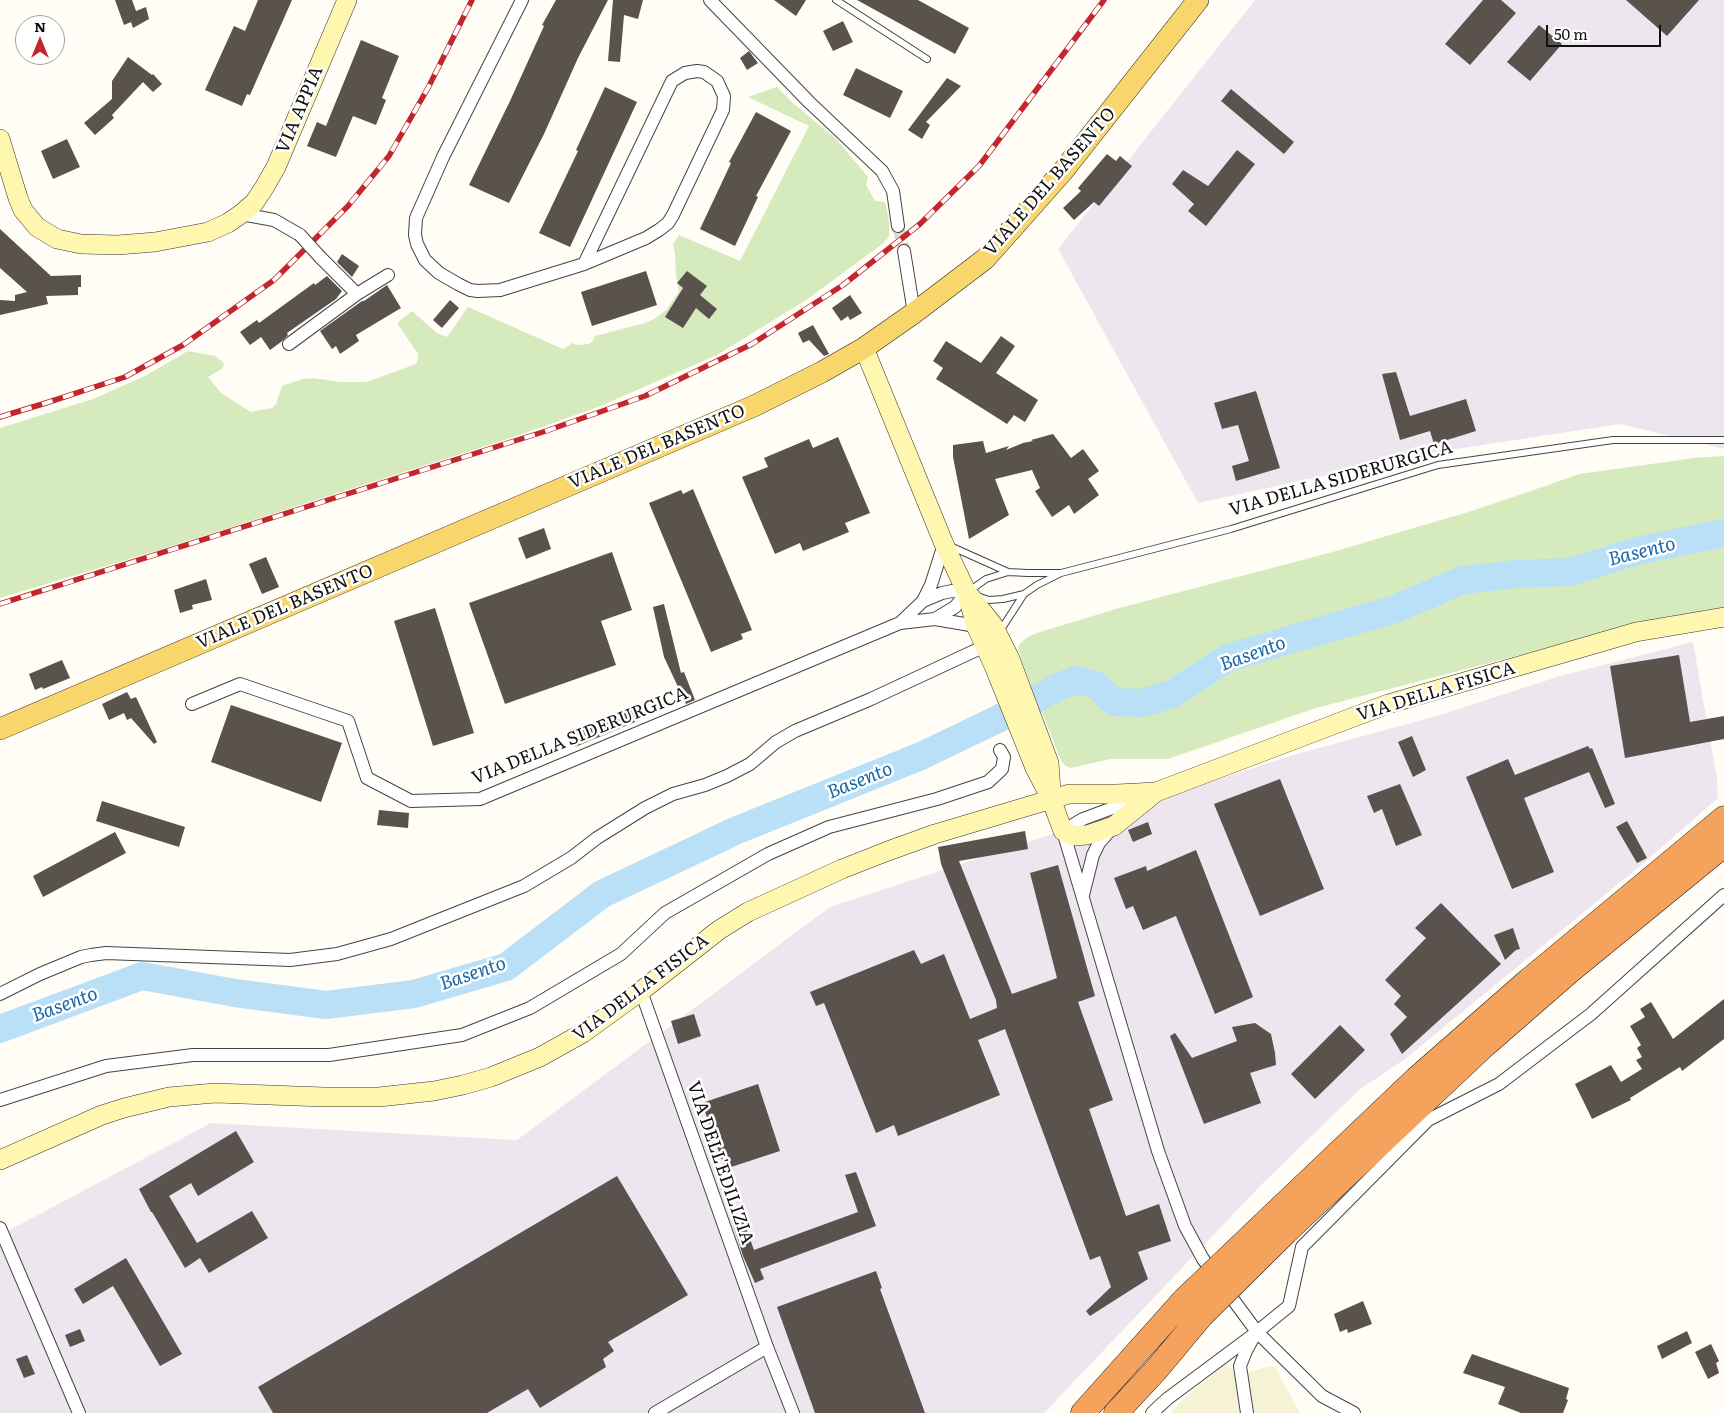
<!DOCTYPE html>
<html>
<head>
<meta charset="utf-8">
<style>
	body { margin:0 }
	#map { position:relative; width:1724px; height:1413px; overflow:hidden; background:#fffdf5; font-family:Literata,serif }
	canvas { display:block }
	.north { position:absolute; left:15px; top:15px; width:50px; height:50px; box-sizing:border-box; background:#fff; border:1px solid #a0a0a0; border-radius:50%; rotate:0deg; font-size:14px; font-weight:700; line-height:20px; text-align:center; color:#111 }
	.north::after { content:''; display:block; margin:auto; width:18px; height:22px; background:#c4262e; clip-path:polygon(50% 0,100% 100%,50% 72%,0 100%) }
	.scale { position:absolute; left:1546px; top:25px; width:115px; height:22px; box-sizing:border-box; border:2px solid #111; border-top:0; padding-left:6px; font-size:15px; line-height:18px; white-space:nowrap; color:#111; -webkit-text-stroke:4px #fff; paint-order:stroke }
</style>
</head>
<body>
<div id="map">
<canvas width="1724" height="1413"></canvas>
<div class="north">N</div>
<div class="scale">50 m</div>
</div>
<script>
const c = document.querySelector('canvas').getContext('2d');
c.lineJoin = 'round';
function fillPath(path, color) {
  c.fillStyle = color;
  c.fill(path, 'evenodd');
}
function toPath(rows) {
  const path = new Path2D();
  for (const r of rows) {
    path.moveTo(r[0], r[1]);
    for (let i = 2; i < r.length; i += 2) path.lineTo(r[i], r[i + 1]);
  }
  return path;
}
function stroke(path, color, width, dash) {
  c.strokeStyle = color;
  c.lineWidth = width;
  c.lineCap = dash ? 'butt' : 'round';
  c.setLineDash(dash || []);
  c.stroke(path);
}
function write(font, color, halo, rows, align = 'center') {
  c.font = font + ' Literata,serif';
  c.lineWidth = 5;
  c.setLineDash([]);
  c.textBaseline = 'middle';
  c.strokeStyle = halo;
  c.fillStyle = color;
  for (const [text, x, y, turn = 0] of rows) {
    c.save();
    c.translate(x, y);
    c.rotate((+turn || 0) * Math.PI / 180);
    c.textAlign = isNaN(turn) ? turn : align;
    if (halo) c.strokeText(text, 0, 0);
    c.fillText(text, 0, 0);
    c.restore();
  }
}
const industrial = toPath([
	[1255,0,1724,0,1724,449,1620,424,1430,453,1198,503,1058,249],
	[1693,642,1717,779,1718,798,1640,866,1405,1059,1359,1090,1261,1185,1044,1413,0,1413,0,1235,211,1123,517,1140,830,907,1293,755,1437,716,1560,676]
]);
const farmland = toPath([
	[1225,1364,1232,1370,1249,1372,1270,1366,1275,1367,1300,1413,1170,1413,1187,1396]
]);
const green = toPath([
	[777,87,794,104,836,139,868,177,866,185,875,201,885,202,889,220,889,237,881,245,806,300,717,355,598,407,511,438,159,550,0,598,0,428,93,399,145,376,188,351,215,356,224,363,223,368,208,377,221,393,251,412,272,408,276,404,282,386,302,379,313,378,341,382,367,382,416,364,418,359,418,354,397,323,412,311,437,333,447,337,468,307,563,349,572,343,577,345,589,344,593,341,595,336,645,323,656,318,667,309,679,291,676,276,675,254,673,244,679,235,740,261,809,126,748,97],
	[1724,456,1724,609,1666,617,1316,708,1168,759,1111,759,1070,768,1062,763,1022,662,1018,646,1026,638,1037,633,1119,608,1329,553,1475,510,1580,474,1694,458]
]);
const river = toPath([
	[0,1029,142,976,235,993,326,1005,414,994,506,967,602,894,735,831,921,756,998,719,1056,688,1076,680,1096,685,1114,702,1142,703,1172,694,1228,658,1395,609,1463,580,1517,574,1570,572,1637,551,1724,533]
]);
const building = toPath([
	[115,0,132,0,136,11,146,7,149,19,133,28,131,22,124,25],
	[258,0,292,0,250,95,247,94,242,106,205,90,234,26,245,31],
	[556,0,608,0,578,58,544,134,509,203,469,185,510,101,544,26,542,25],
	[613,0,643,0,638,19,624,15,620,62,608,61],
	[774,0,806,0,796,16],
	[857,0,918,0,969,28,955,54],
	[1483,0,1501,0,1516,13,1470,65,1445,44],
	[1626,0,1699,0,1667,36],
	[843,21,853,42,833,51,823,31],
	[1539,25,1562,44,1530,81,1507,62],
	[361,40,399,56,382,98,386,100,376,125,353,116,336,157,307,146,317,122,326,126],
	[749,51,758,63,747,70,740,58],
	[128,57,152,75,153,74,162,84,153,92,143,82,112,115,114,118,95,135,84,123,112,99,112,81],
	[856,68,903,91,890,118,843,95],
	[947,78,961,86,926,122,930,125,922,139,908,130],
	[605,87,637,102,570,247,539,233,578,151,576,150],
	[1231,89,1294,142,1284,154,1221,101],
	[756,112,791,131,756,196,758,197,735,246,700,229,731,163,729,162],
	[67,139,80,167,53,179,41,151],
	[1237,150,1255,164,1206,226,1188,211,1194,204,1172,184,1183,170,1208,186],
	[1107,154,1116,161,1120,156,1132,166,1099,206,1094,202,1074,220,1063,208,1081,191,1078,188],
	[0,229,51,276,81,275,81,287,78,287,78,295,46,296,48,304,0,315,0,300,15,301,15,295,27,292,0,268],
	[342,254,359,266,352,277,337,262],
	[646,271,657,305,592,326,581,292],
	[687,271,707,286,700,295,717,309,709,319,696,308,683,328,665,317,683,288,677,283],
	[327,276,342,291,336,299,287,333,288,335,281,342,270,350,261,337,250,345,240,332,257,320,259,323,314,283,315,285],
	[387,285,401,308,356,335,359,341,340,354,336,346,332,349,320,331,362,301,364,301],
	[850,295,862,313,850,320,848,316,841,321,832,308],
	[450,300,459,308,442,328,433,320],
	[813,325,829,354,824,356,809,340,803,343,798,333],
	[1001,336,1015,346,996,373,1038,400,1025,422,1014,415,1007,424,936,379,943,368,933,361,946,341,981,363],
	[1396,372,1410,416,1466,399,1476,431,1434,444,1430,431,1400,440,1382,374],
	[1256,391,1280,468,1236,481,1232,466,1249,461,1238,425,1222,429,1214,403],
	[1053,434,1071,458,1083,449,1099,471,1088,479,1099,495,1074,514,1069,505,1052,517,1035,491,1040,488,1032,470,995,479,1009,515,969,539,953,457,953,445,983,441,986,453,1009,446,1006,450,1023,443,1033,441,1031,440],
	[838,437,870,513,845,523,849,532,803,551,800,543,775,554,742,477,768,467,764,458,809,439,813,448],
	[693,489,752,630,741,634,743,639,711,652,649,503,681,490,683,494],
	[544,528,551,549,526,559,518,538],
	[612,552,632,610,601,621,616,665,505,704,469,603],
	[266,557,279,587,262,594,249,564],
	[206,579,212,600,192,605,193,609,180,613,174,590],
	[664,604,681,673,684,672,695,700,686,704,664,657,653,607],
	[435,608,474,733,433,746,394,621],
	[1679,655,1690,722,1724,716,1724,739,1625,758,1610,666],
	[62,660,70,678,43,689,42,687,35,690,29,674],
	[127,692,131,699,136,697,157,742,154,744,131,718,127,720,124,713,109,720,102,704],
	[231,705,342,743,321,802,211,762],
	[635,707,640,720,575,747,570,734],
	[1412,736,1426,770,1413,777,1398,742],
	[1588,746,1590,749,1592,748,1615,804,1605,808,1589,772,1524,798,1554,872,1512,889,1466,777,1508,759,1515,775],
	[1280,779,1324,889,1260,916,1214,804],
	[1400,784,1422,835,1396,846,1382,809,1374,813,1367,796],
	[102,801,185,827,179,847,96,821],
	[379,810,409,813,408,828,377,825],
	[1627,821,1647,858,1637,863,1616,827],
	[1148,822,1152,834,1133,842,1128,830],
	[1025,831,1028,849,959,861,1012,994,1057,978,1030,873,1058,865,1095,996,1078,1002,1113,1100,1089,1109,1126,1216,1159,1204,1171,1241,1138,1252,1148,1279,1090,1316,1086,1311,1111,1287,1100,1256,1090,1260,1005,1029,978,1040,1000,1095,898,1136,894,1125,876,1133,824,1003,816,1006,810,992,914,950,921,964,944,954,970,1019,997,1008,996,1000,941,864,938,847],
	[115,832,126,853,43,897,33,876],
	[1196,850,1253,997,1215,1014,1176,916,1143,930,1133,906,1126,909,1114,878,1146,866,1147,871],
	[1441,903,1501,964,1402,1054,1390,1034,1407,1017,1394,1004,1401,996,1385,980,1426,938,1415,928],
	[1513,928,1520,949,1516,950,1505,960,1494,935],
	[1724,999,1724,1039,1682,1071,1680,1067,1630,1098,1631,1100,1592,1119,1575,1084,1611,1065,1621,1082,1642,1069,1636,1060,1642,1057,1637,1048,1641,1045,1630,1026,1645,1017,1640,1009,1651,1002,1673,1039],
	[694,1014,701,1036,678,1044,671,1021],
	[1255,1023,1271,1034,1275,1053,1276,1065,1250,1073,1261,1103,1204,1124,1170,1036,1175,1033,1192,1058,1237,1041,1232,1027],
	[1340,1025,1365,1050,1315,1099,1291,1074],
	[758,1084,780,1151,725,1169,702,1103],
	[236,1131,254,1162,198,1196,191,1183,169,1196,197,1243,252,1211,268,1238,209,1273,200,1258,185,1268,152,1212,151,1212,139,1189],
	[856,1172,876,1226,760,1269,764,1279,755,1283,743,1256,732,1221,742,1217,754,1250,858,1212,845,1175],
	[617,1176,688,1295,608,1342,614,1351,603,1359,606,1367,540,1408,528,1389,487,1413,273,1413,258,1387],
	[126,1258,182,1354,160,1366,113,1286,83,1304,74,1289],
	[876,1271,882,1288,880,1289,925,1413,815,1413,777,1307],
	[1363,1301,1372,1324,1348,1333,1347,1329,1340,1332,1334,1314],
	[80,1329,85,1341,70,1347,65,1335],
	[1687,1331,1692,1343,1662,1359,1657,1346],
	[1711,1344,1719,1361,1716,1363,1719,1373,1708,1379,1695,1352],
	[1472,1354,1569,1388,1566,1399,1568,1400,1563,1413,1521,1413,1498,1404,1505,1387,1463,1373],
	[27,1355,35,1374,24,1378,16,1359]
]);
const streetTunnel = toPath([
	[898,226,904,251]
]);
const lane = toPath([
	[836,0,927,59],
	[950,546,1008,572,1028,573,1059,573],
	[968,592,986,579,1008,572],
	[977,596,989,600,1003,599,1024,594],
	[1000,631,1024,594,1037,585,1061,573,1231,529,1438,465,1613,440,1724,440]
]);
const street = toPath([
	[522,0,443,157,416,218,415,235,417,244,425,260,439,273,458,284,470,290,478,291,500,290,584,264,646,238,659,230,668,223,673,215,723,110,724,96,717,81,704,72,697,71,685,73,672,81,584,264],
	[710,0,809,102,882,171,893,191,898,226],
	[241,214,274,220,300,235],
	[904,251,914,313],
	[320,257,357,294,388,275],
	[289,344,357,294],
	[923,601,942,593,952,591,967,593],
	[935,619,955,607,967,593],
	[900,623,923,601,931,585,944,544],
	[192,704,240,684,348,721,367,778,411,801,480,799,900,623,935,619,976,626],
	[1142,797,1083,819,1063,831,1158,1151,1185,1226,1203,1259,1257,1332,1322,1396,1354,1413],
	[1083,895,1093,855,1099,843,1112,828],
	[641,991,767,1347,793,1413],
	[0,994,40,974,81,957,91,955,106,953,290,960,337,954,391,939,524,886,571,858,597,838,645,808,673,794,705,785,727,776,750,764,776,742,795,731,871,699,985,646],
	[0,1100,106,1066,193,1055,329,1055,462,1035,530,1008,621,954,665,913,768,854,829,827,937,799,988,782,1002,769,1004,757,1000,750],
	[0,1228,79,1413],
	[655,1413,767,1347],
	[1152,1413,1167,1399,1257,1332,1289,1306,1302,1247,1428,1120,1499,1084,1591,1014,1724,895],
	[1247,1413,1240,1366,1246,1351,1253,1338]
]);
const secondary = toPath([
	[0,139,18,198,23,210,37,227,57,239,81,244,118,245,155,242,208,232,228,223,241,214,254,203,264,188,276,167,347,0],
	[864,348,944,544,967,593,976,626,994,666,1035,768,1051,799,1063,831,1075,836,1087,835,1114,826,1156,792],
	[971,597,993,625,1010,659,1049,763,1051,791],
	[0,1160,102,1115,124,1108,169,1097,215,1093,324,1097,379,1097,434,1091,463,1085,491,1077,540,1057,583,1033,641,991,719,930,748,912,842,869,888,851,935,834,1069,794,1117,794,1156,792,1388,704,1636,632,1724,617]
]);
const primary = toPath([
	[0,729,754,406,822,372,864,348,914,313,985,259,1063,171,1198,0]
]);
const highway = toPath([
	[1272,1216,1416,1079,1529,980,1724,818],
	[1286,1232,1485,1045,1570,971,1724,845],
	[1083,1413,1184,1300],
	[1116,1413,1156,1370,1202,1315]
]);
const rail = toPath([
	[0,417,49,402,125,377,183,345,274,280,348,206,389,156,428,88,472,0],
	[0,604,546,431,645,396,752,344,843,285,920,224,979,166,1104,0]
]);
const streetBridge = toPath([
	[300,235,320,257]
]);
const highwayBridge = toPath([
	[1184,1300,1272,1216],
	[1202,1315,1286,1232]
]);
const streetNames = [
	["VIA APPIA",300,110,-67],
	["VIALE DEL BASENTO",1050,182,-49],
	["VIALE DEL BASENTO",657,447,-23],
	["VIA DELLA SIDERURGICA",1341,479,-16],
	["VIALE DEL BASENTO",285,607,-23],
	["VIA DELLA FISICA",1436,692,-17],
	["VIA DELLA SIDERURGICA",580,736,-22],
	["VIA DELLA FISICA",641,988,-37],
	["VIA DELL'EDILIZIA",720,1163,71]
];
const waterNames = [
	["Basento",1642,552,-14],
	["Basento",1253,654,-20],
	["Basento",860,781,-22],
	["Basento",473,974,-19],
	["Basento",65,1005,-20]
];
fillPath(industrial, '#eee6ef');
fillPath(farmland, '#f6f3d4');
fillPath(green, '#d5ebbd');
stroke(river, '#b9e0f7', 28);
fillPath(building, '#5a524d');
stroke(streetTunnel, '#dbdad3', 12, [12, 6]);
stroke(lane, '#444', 8);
stroke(street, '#444', 14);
stroke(secondary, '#333', 20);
stroke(primary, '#222', 22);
stroke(highway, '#222', 25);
stroke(lane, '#fff', 6);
stroke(street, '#fff', 12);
stroke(secondary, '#fff6b0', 19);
stroke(primary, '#f9d66b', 21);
stroke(highway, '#f5a25d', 24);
stroke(rail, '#c4262e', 5.5);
stroke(rail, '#fff', 4, [11]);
stroke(streetBridge, '#444', 14, []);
stroke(highwayBridge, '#222', 25, []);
stroke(streetBridge, '#fff', 12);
stroke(highwayBridge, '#f5a25d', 24);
write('18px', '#111', '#fff', streetNames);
write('italic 19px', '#1768a6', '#fff', waterNames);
</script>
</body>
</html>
